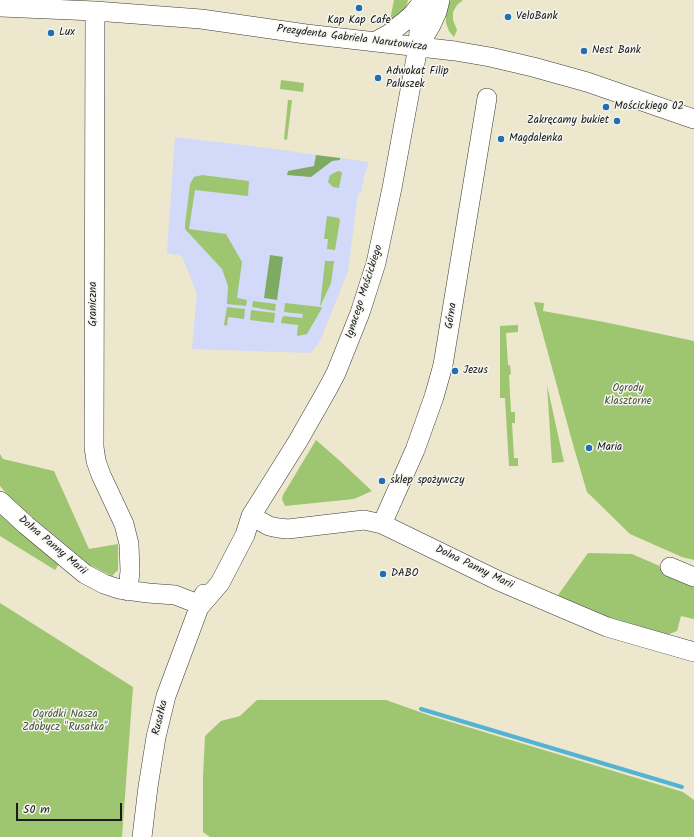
<!DOCTYPE html>
<html>
<head>
<meta charset="utf-8">
<style>
	body { margin:0 }
	#map { position:relative; width:694px; height:837px; overflow:hidden; background:#ece7cd; font-family:Kalam,sans-serif }
	canvas { display:block }
	.scale { position:absolute; left:16px; top:803px; width:106px; height:18px; box-sizing:border-box; border:2px solid #1c1c1c; border-top:0; padding-left:5px; font-size:12px; line-height:14px; white-space:nowrap; color:#1c1c1c; -webkit-text-stroke:3px #f6f6f2; paint-order:stroke }
</style>
</head>
<body>
<div id="map">
<canvas width="694" height="837"></canvas>
<div class="scale">50 m</div>
</div>
<script>
const c = document.querySelector('canvas').getContext('2d');
c.lineJoin = 'round';
function fillPath(path, color) {
  c.fillStyle = color;
  c.fill(path, 'evenodd');
}
function toPath(rows) {
  const path = new Path2D();
  for (const r of rows) {
    path.moveTo(r[0], r[1]);
    for (let i = 2; i < r.length; i += 2) path.lineTo(r[i], r[i + 1]);
  }
  return path;
}
function stroke(path, color, width, dash) {
  c.strokeStyle = color;
  c.lineWidth = width;
  c.lineCap = dash ? 'butt' : 'round';
  c.setLineDash(dash || []);
  c.stroke(path);
}
function write(font, color, halo, rows, align = 'center') {
  c.font = font + ' Kalam,sans-serif';
  c.lineWidth = 3;
  c.setLineDash([]);
  c.textBaseline = 'middle';
  c.strokeStyle = halo;
  c.fillStyle = color;
  for (const [text, x, y, turn = 0] of rows) {
    c.save();
    c.translate(x, y);
    c.rotate((+turn || 0) * Math.PI / 180);
    c.textAlign = isNaN(turn) ? turn : align;
    if (halo) c.strokeText(text, 0, 0);
    c.fillText(text, 0, 0);
    c.restore();
  }
}
const built = toPath([
	[175,137,266,148,369,162,364,176,361,193,358,193,348,271,320,341,311,353,192,349,197,294,182,256,167,253]
]);
const green = toPath([
	[394,0,408,0,404,14,389,25],
	[449,0,463,0,457,5,453,12,453,20,457,30,454,37,449,31,446,23,446,14],
	[281,80,304,83,303,92,280,89],
	[288,100,292,100,287,140,284,139],
	[338,171,342,172,339,188,333,187,328,182,330,175],
	[202,175,249,181,248,196,195,190,189,229,226,234,242,262,237,298,247,300,246,306,227,304,228,286,222,269,185,229,185,225,190,184,194,177],
	[327,216,339,218,340,220,335,250,327,249,328,239,324,239],
	[325,261,334,261,331,283,320,307,322,308,307,334,297,336,298,325,281,323,282,318,284,316,302,318,303,314,284,312,285,303,320,307],
	[253,301,276,304,275,311,252,307],
	[534,302,544,303,543,311,604,322,694,341,694,560,682,557,630,534,587,492,574,448],
	[227,307,245,309,244,319,228,317,227,326,224,325],
	[251,310,275,313,274,323,250,320],
	[518,325,518,332,506,333,508,365,510,365,511,374,509,375,511,412,515,412,515,423,512,423,514,458,518,458,518,466,509,466,505,398,500,398,500,326],
	[547,385,564,462,552,463],
	[316,440,340,461,372,491,354,499,285,506,282,499,283,495],
	[0,454,3,459,54,471,89,549,118,544,118,570,112,576,90,565,11,499,0,486],
	[0,512,61,561,55,570,0,536],
	[588,553,632,554,694,581,694,619,681,616,677,631,667,635,623,627,556,598],
	[0,603,133,687,122,837,0,837],
	[257,700,386,700,431,716,683,792,694,800,694,837,210,837,203,832,203,777,205,736,221,721,240,716]
]);
const forest = toPath([
	[316,155,340,158,340,160,332,161,311,177,287,175,288,171,314,166],
	[270,255,283,257,277,300,264,298]
]);
const stream = toPath([
	[421,709,682,787]
]);
const minor = toPath([
	[0,7,95,11,201,19,306,34,455,51,490,57,533,67,587,82,694,119],
	[95,11,94,447,96,461,101,475,124,524,129,544,130,571,128,591],
	[376,41,389,34,411,16,421,4],
	[420,44,431,25,437,12,440,0],
	[0,501,26,525,85,574,104,584,119,589,148,593,175,595,201,605],
	[251,516,269,526,278,528,288,529,364,520,382,524,499,581,574,613,607,627,694,652],
	[382,524,415,450,434,397,443,365,487,98],
	[670,567,694,577],
	[201,605,220,583,245,535,251,516,298,441,327,390,336,373,360,313,376,263,392,188,418,47,421,0],
	[142,837,148,787,156,737,166,696,204,594]
]);
const markers = [
	[359,8,4,"#1f6fb2"],
	[508,17,4,"#1f6fb2"],
	[51,33,4,"#1f6fb2"],
	[584,51,4,"#1f6fb2"],
	[378,78,4,"#1f6fb2"],
	[606,107,4,"#1f6fb2"],
	[617,121,4,"#1f6fb2"],
	[501,139,4,"#1f6fb2"],
	[455,371,4,"#1f6fb2"],
	[589,448,4,"#1f6fb2"],
	[382,481,4,"#1f6fb2"],
	[383,574,4,"#1f6fb2"]
];
const poiNames = [
	["VeloBank",516,17],
	["Kap Kap Cafe",359,21,"center"],
	["Lux",59,33],
	["Nest Bank",592,51],
	["Adwokat Filip",386,72],
	["Paluszek",386,85],
	["Mościckiego 02",614,107],
	["Zakręcamy bukiet",609,121,"right"],
	["Magdalenka",509,139],
	["Jezus",463,371],
	["Maria",597,448],
	["sklep spożywczy",390,481],
	["DABO",391,574]
];
const streetNames = [
	["Prezydenta Gabriela Narutowicza",352,39,7],
	["Ignacego Mościckiego",365,292,-72],
	["Graniczna",94,304,-90],
	["Górna",452,316,-81],
	["Dolna Panny Marii",52,546,40],
	["Dolna Panny Marii",474,568,26],
	["Rusałka",161,718,-76]
];
const parkNames = [
	["Ogrody",628,389],
	["Klasztorne",628,402],
	["Ogródki Nasza",65,715],
	["Zdobycz \"Rusałka\"",65,728]
];
fillPath(built, '#d2d9f9');
fillPath(green, '#9ec570');
fillPath(forest, '#7eaa62');
stroke(stream, '#54b2d3', 4);
stroke(minor, '#3b3a37', 20);
stroke(minor, '#fff', 19);
for (const [x, y, r, color] of markers) {
  const dot = new Path2D();
  dot.arc(x, y, r, 0, 2 * Math.PI);
  c.fillStyle = color;
  c.fill(dot);
  stroke(dot, '#f6f6f2', 1.5);
}
write('11px', '#1c1c1c', '#f6f6f2', poiNames, 'left');
write('11px', '#1c1c1c', '#f6f6f2', streetNames);
write('11px', '#4a5739', '#f6f6f2', parkNames);
</script>
</body>
</html>
